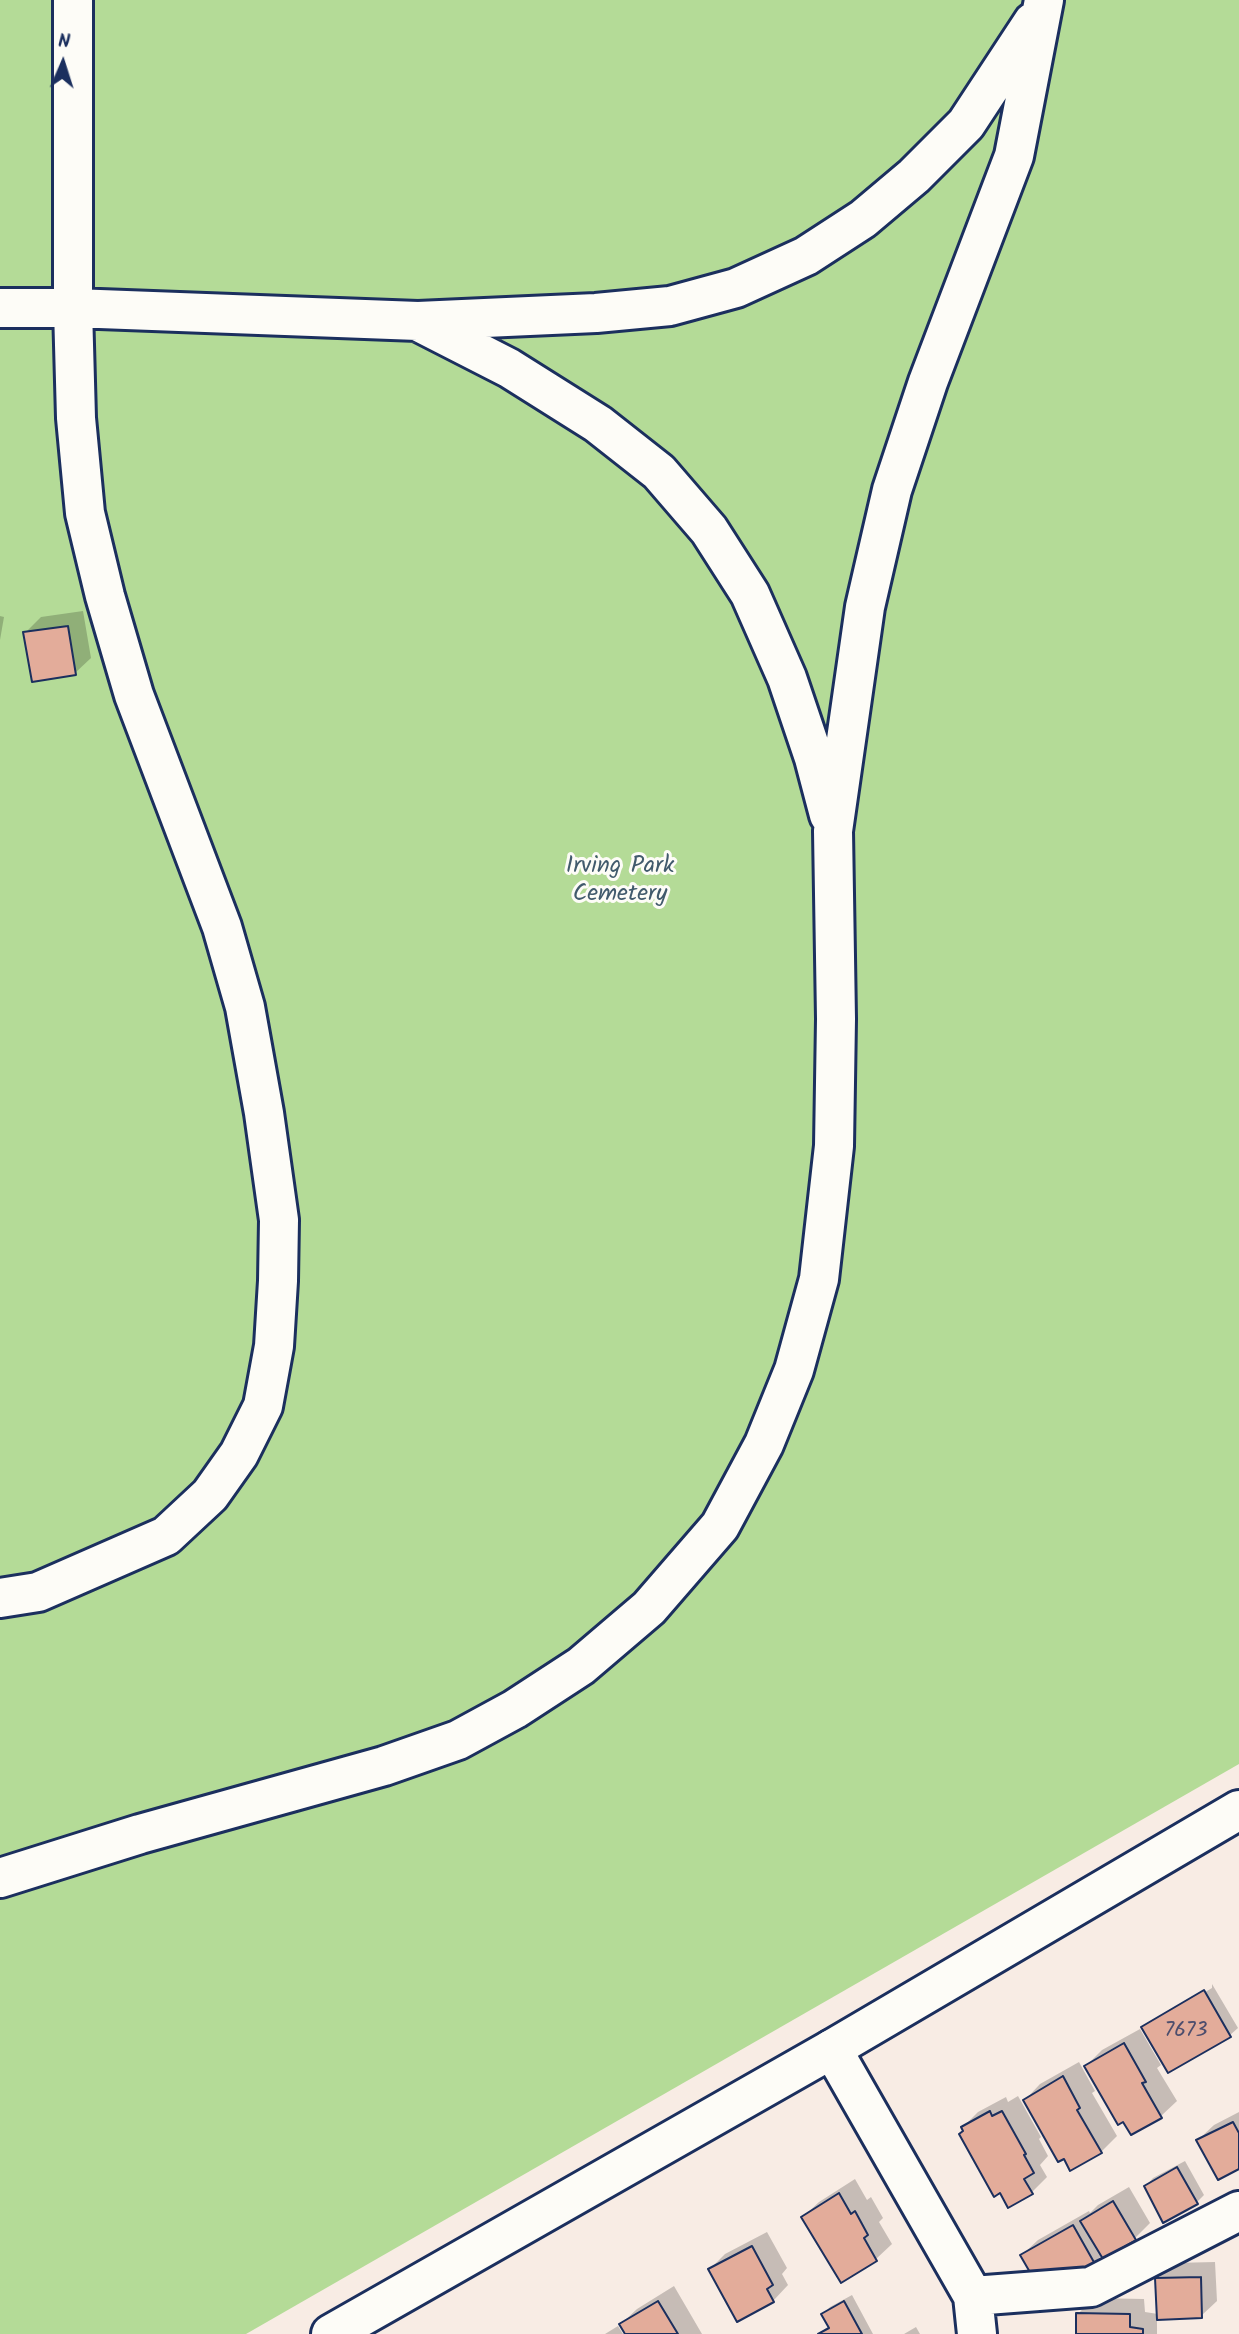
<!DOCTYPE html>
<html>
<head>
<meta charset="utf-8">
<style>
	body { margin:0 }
	#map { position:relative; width:1239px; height:2334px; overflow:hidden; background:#f8ece4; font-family:Kalam,sans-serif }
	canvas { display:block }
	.north { position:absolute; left:28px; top:28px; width:70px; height:70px; -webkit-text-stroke:5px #fdfcf7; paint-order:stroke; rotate:3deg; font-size:19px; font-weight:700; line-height:28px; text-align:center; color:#1b2f5e }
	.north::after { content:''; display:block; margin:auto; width:24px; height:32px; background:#1b2f5e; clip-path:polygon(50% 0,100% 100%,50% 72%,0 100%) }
</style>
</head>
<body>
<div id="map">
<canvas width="1239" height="2334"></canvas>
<div class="north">N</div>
</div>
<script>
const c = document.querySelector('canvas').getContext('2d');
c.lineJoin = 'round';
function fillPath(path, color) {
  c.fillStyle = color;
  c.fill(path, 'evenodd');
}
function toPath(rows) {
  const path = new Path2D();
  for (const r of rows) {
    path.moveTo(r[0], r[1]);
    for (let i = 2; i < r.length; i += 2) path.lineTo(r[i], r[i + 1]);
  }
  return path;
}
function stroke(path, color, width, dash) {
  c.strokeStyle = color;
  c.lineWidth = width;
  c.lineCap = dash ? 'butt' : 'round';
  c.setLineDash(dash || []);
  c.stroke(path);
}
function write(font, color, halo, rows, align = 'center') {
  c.font = font + ' Kalam,sans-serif';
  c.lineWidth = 6;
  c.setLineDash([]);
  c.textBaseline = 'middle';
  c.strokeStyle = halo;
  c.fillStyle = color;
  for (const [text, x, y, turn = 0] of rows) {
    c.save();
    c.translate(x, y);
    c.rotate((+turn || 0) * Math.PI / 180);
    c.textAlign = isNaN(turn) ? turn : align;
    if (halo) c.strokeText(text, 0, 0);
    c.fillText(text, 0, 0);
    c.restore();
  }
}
const green = toPath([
	[0,0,1239,0,1239,1764,246,2334,0,2334]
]);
const shadow = toPath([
	[83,611,91,658,75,673,25,633,41,617],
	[0,616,4,617,0,640],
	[1212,1984,1238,2028,1230,2035,1168,2071,1143,2027,1150,2021,1150,2024,1212,1988],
	[1140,2029,1161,2065,1157,2068,1177,2101,1161,2116,1132,2133,1086,2066,1102,2050],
	[1079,2062,1095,2091,1092,2093,1117,2136,1101,2152,1025,2100,1040,2084],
	[1018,2096,1041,2137,1039,2139,1048,2156,1040,2165,1047,2177,1032,2192,963,2127,978,2112,1006,2097,1008,2102],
	[1239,2112,1239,2167,1198,2140,1214,2125],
	[1185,2161,1204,2195,1197,2202,1146,2186,1153,2178],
	[855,2179,867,2200,871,2197,883,2218,879,2222,892,2244,876,2259,842,2280,803,2217,819,2202],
	[1129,2187,1150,2223,1135,2238,1102,2255,1094,2263,1022,2255,1038,2240,1089,2211,1090,2213,1098,2205],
	[767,2232,787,2268,782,2274,788,2285,773,2301,710,2269,725,2254],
	[1215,2262,1217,2301,1201,2316,1157,2318,1157,2334,1077,2334,1078,2314,1093,2298,1144,2299,1145,2312,1158,2314,1157,2279,1173,2263],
	[674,2286,702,2334,627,2334,621,2324,637,2309],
	[852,2295,873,2334,818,2334,829,2326,823,2314,830,2307],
	[618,2326,623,2334,605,2334],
	[916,2327,920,2334,904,2334]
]);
const building = toPath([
	[68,626,76,675,32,682,23,632,68,626],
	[1204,1990,1231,2037,1168,2073,1141,2027,1204,1990],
	[1124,2043,1146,2082,1142,2083,1162,2118,1131,2135,1123,2122,1118,2125,1084,2066,1124,2043],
	[1063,2076,1080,2108,1077,2110,1102,2153,1070,2171,1064,2159,1058,2162,1023,2100,1063,2076],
	[990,2111,992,2116,1002,2111,1026,2154,1024,2155,1034,2173,1024,2179,1033,2194,1008,2208,1000,2193,994,2197,959,2134,963,2131,961,2127,990,2111],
	[1233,2122,1239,2133,1239,2169,1218,2180,1196,2140,1233,2122],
	[1177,2167,1198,2204,1163,2223,1144,2186,1177,2167],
	[839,2193,851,2214,855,2211,868,2235,864,2238,877,2261,841,2283,801,2217,839,2193],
	[1113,2201,1136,2240,1103,2259,1080,2221,1113,2201],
	[1073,2225,1095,2264,1076,2275,1031,2274,1020,2255,1073,2225],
	[752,2246,773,2285,767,2289,774,2302,737,2322,708,2269,752,2246],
	[1201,2277,1202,2318,1157,2320,1155,2278,1201,2277],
	[658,2301,678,2334,625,2334,619,2324,658,2301],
	[844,2301,862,2334,818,2334,829,2328,821,2314,844,2301],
	[1076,2313,1130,2314,1130,2327,1143,2329,1143,2334,1076,2334,1076,2313]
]);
const minor = toPath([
	[0,308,73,308,418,321,596,313,670,306,736,288,806,256,863,219,914,176,966,124,1033,22],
	[419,322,509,368,598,424,659,472,709,530,750,594,787,678,814,758,829,815],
	[0,1598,38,1592,166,1536,210,1495,239,1454,263,1406,274,1346,278,1281,279,1220,264,1113,245,1007,222,927,134,695,105,596,85,513,76,418,73,308,73,0],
	[0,1878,140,1834,384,1766,458,1740,515,1709,581,1666,649,1608,720,1526,764,1444,794,1370,819,1279,834,1146,836,1019,833,831,865,607,892,490,928,382,1014,156,1044,0],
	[832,2049,973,2296,977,2334],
	[973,2296,1091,2287,1239,2211]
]);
const major = toPath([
	[331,2334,832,2049,1239,1810]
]);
const numberNames = [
	["7673",1186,2032]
];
const parkNames = [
	["Irving Park",620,868],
	["Cemetery",620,896]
];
fillPath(green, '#b4db97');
fillPath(shadow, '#0003');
fillPath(building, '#e3ac9a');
stroke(building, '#1b2f5e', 2);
stroke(minor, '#1b2f5e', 44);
stroke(major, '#1b2f5e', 44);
stroke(minor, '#fdfcf7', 38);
stroke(major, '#fdfcf7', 38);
write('21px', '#4d4e6d', null, numberNames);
write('24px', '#415a6c', '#fdfcf7', parkNames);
</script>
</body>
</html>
